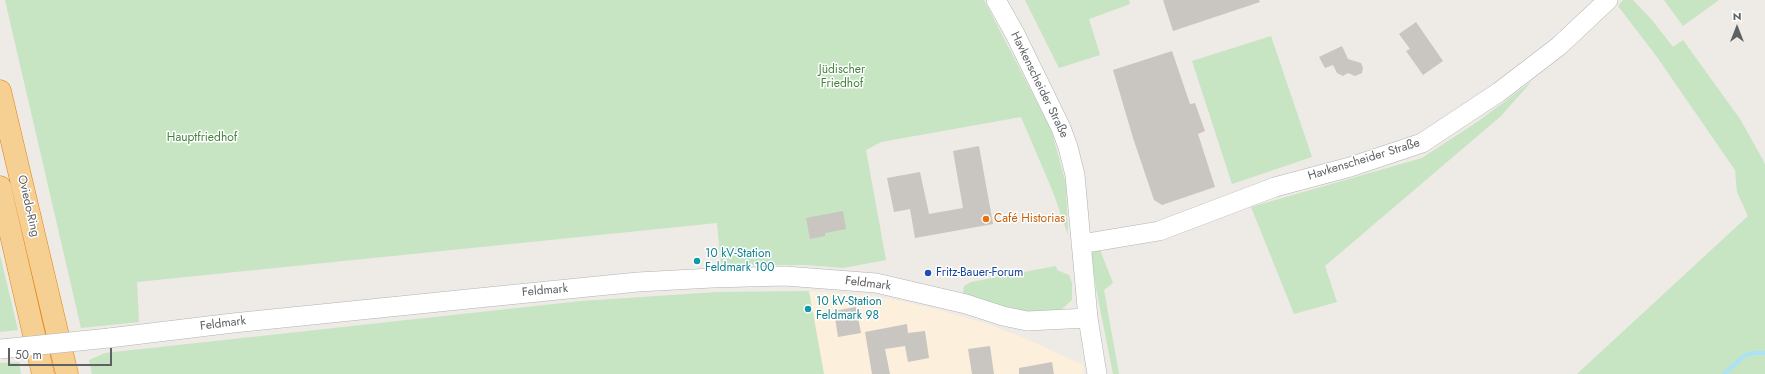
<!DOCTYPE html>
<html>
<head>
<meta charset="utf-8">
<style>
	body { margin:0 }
	#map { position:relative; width:1765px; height:374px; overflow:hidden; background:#eeeae5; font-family:Jost,sans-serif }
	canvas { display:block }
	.north { position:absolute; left:1717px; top:8px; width:40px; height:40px; -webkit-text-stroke:3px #fff; paint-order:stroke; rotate:0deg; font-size:11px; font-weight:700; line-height:16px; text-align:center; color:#5c6164 }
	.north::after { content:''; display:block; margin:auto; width:14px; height:18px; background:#5c6164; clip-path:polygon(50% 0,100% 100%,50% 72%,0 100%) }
	.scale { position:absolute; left:8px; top:348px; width:104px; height:18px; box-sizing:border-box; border:2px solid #5c6164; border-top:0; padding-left:5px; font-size:12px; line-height:14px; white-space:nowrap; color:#5c6164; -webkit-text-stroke:3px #fff; paint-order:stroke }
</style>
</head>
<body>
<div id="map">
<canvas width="1765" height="374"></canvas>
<div class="north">N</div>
<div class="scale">50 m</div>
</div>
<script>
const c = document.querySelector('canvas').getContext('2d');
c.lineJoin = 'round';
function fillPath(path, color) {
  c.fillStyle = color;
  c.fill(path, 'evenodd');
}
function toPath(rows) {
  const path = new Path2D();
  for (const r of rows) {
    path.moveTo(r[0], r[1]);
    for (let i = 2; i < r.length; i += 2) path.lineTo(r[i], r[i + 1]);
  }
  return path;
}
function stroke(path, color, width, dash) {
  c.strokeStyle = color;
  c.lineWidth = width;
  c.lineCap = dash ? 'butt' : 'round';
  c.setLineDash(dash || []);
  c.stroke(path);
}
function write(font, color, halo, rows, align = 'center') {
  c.font = font + ' Jost,sans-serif';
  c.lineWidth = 3;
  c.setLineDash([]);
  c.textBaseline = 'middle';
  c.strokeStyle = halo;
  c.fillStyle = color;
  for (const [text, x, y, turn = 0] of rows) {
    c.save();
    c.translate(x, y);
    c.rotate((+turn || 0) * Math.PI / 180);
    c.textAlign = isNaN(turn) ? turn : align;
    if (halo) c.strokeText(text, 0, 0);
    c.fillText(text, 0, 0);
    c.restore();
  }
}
const commercial = toPath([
	[809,291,872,296,906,302,940,310,988,324,1027,339,1083,365,1084,374,824,374]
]);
const green = toPath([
	[5,0,984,0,1051,129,1066,184,1068,235,1053,192,1021,117,881,142,866,150,886,260,843,268,806,265,721,265,717,223,137,282,139,322,81,328],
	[1025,0,1129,0,1130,4,1089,19,1100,55,1059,68],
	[1623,0,1633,0,1652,20,1673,47,1683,40,1740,119,1763,160,1765,165,1765,374,1577,374,1748,216,1737,192,1735,170,1657,57,1618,6],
	[1664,0,1719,0,1683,26],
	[1271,36,1312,157,1232,184,1192,61],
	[1532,81,1501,116,1325,266,1337,302,1294,314,1251,207,1422,158,1480,120],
	[1100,250,1113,283,1104,290,1119,374,1113,374,1096,288,1091,252],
	[0,255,18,330,0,332],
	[1056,266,1057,270,1069,275,1072,283,1072,300,1062,309,1064,313,1026,313,1006,308,963,294,964,286,971,282],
	[809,291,824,374,92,374,89,360,105,353,581,301,717,292],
	[19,362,21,374,0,374,0,363]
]);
const stream = toPath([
	[1724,374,1744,356,1752,353,1765,353]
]);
const building = toPath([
	[1163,0,1259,0,1260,2,1173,31],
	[1416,22,1443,61,1423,75,1406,51,1410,49,1399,34],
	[1342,46,1348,59,1361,63,1363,68,1362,73,1355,76,1348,73,1343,76,1337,73,1333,65,1325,68,1319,57],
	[1172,51,1190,104,1195,103,1205,131,1198,134,1215,187,1162,205,1154,200,1133,138,1113,70],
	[979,146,993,224,915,238,910,209,894,212,887,178,920,172,929,214,963,208,953,151],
	[843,211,846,229,825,233,825,236,810,239,806,218],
	[856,307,861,333,838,337,834,311],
	[907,324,908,333,925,331,929,358,908,362,905,346,885,349,890,374,872,374,865,332],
	[990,346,994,374,972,374,968,349],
	[1052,362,1054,374,1019,374,1019,368]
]);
const minor = toPath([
	[996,0,1015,34,1061,128,1068,147,1075,175,1088,318,1097,374],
	[1081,244,1159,231,1275,187,1350,167,1422,143,1499,92,1559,46,1608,0],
	[109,338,233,323,478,298,638,282,712,278,785,276,876,283,966,304,1003,316,1027,321,1088,318]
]);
const highway = toPath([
	[0,91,67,374],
	[0,187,43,374]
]);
const minorBridge = toPath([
	[0,349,109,338]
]);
const markers = [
	[986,219,4,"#e8710a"],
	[697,261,4,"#0f9aa8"],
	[928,273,4,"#1a4fb4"],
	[808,309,4,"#0f9aa8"]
];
const parkNames = [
	["Jüdischer",842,70],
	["Friedhof",842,84],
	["Hauptfriedhof",202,138]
];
const streetNames = [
	["Havkenscheider Straße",1039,85,64],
	["Havkenscheider Straße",1364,160,-17],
	["Oviedo-Ring",28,206,77],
	["Feldmark",868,284,7],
	["Feldmark",545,291,-5],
	["Feldmark",223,324,-7]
];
const foodNames = [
	["Café Historias",994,219]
];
const cultureNames = [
	["10 kV-Station",705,254],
	["Feldmark 100",705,268],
	["10 kV-Station",816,302],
	["Feldmark 98",816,316]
];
const transitNames = [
	["Fritz-Bauer-Forum",936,273]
];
fillPath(commercial, '#fcf0dc');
fillPath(green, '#c7e4c3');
stroke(stream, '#a9e2f9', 4);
fillPath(building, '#c9c5c1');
stroke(minor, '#b0b3b6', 20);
stroke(highway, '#e3830f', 23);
stroke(minor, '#fff', 19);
stroke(highway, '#f6cf93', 22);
stroke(minorBridge, '#b0b3b6', 20, []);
stroke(minorBridge, '#fff', 19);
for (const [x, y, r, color] of markers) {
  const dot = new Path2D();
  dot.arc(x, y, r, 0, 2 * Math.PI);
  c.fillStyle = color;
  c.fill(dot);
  stroke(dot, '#fff', 1.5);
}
write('12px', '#42843b', '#fff', parkNames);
write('12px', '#5c6164', '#fff', streetNames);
write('12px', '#c56008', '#fff', foodNames, 'left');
write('12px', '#0d838f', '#fff', cultureNames, 'left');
write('12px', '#164399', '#fff', transitNames, 'left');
</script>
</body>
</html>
